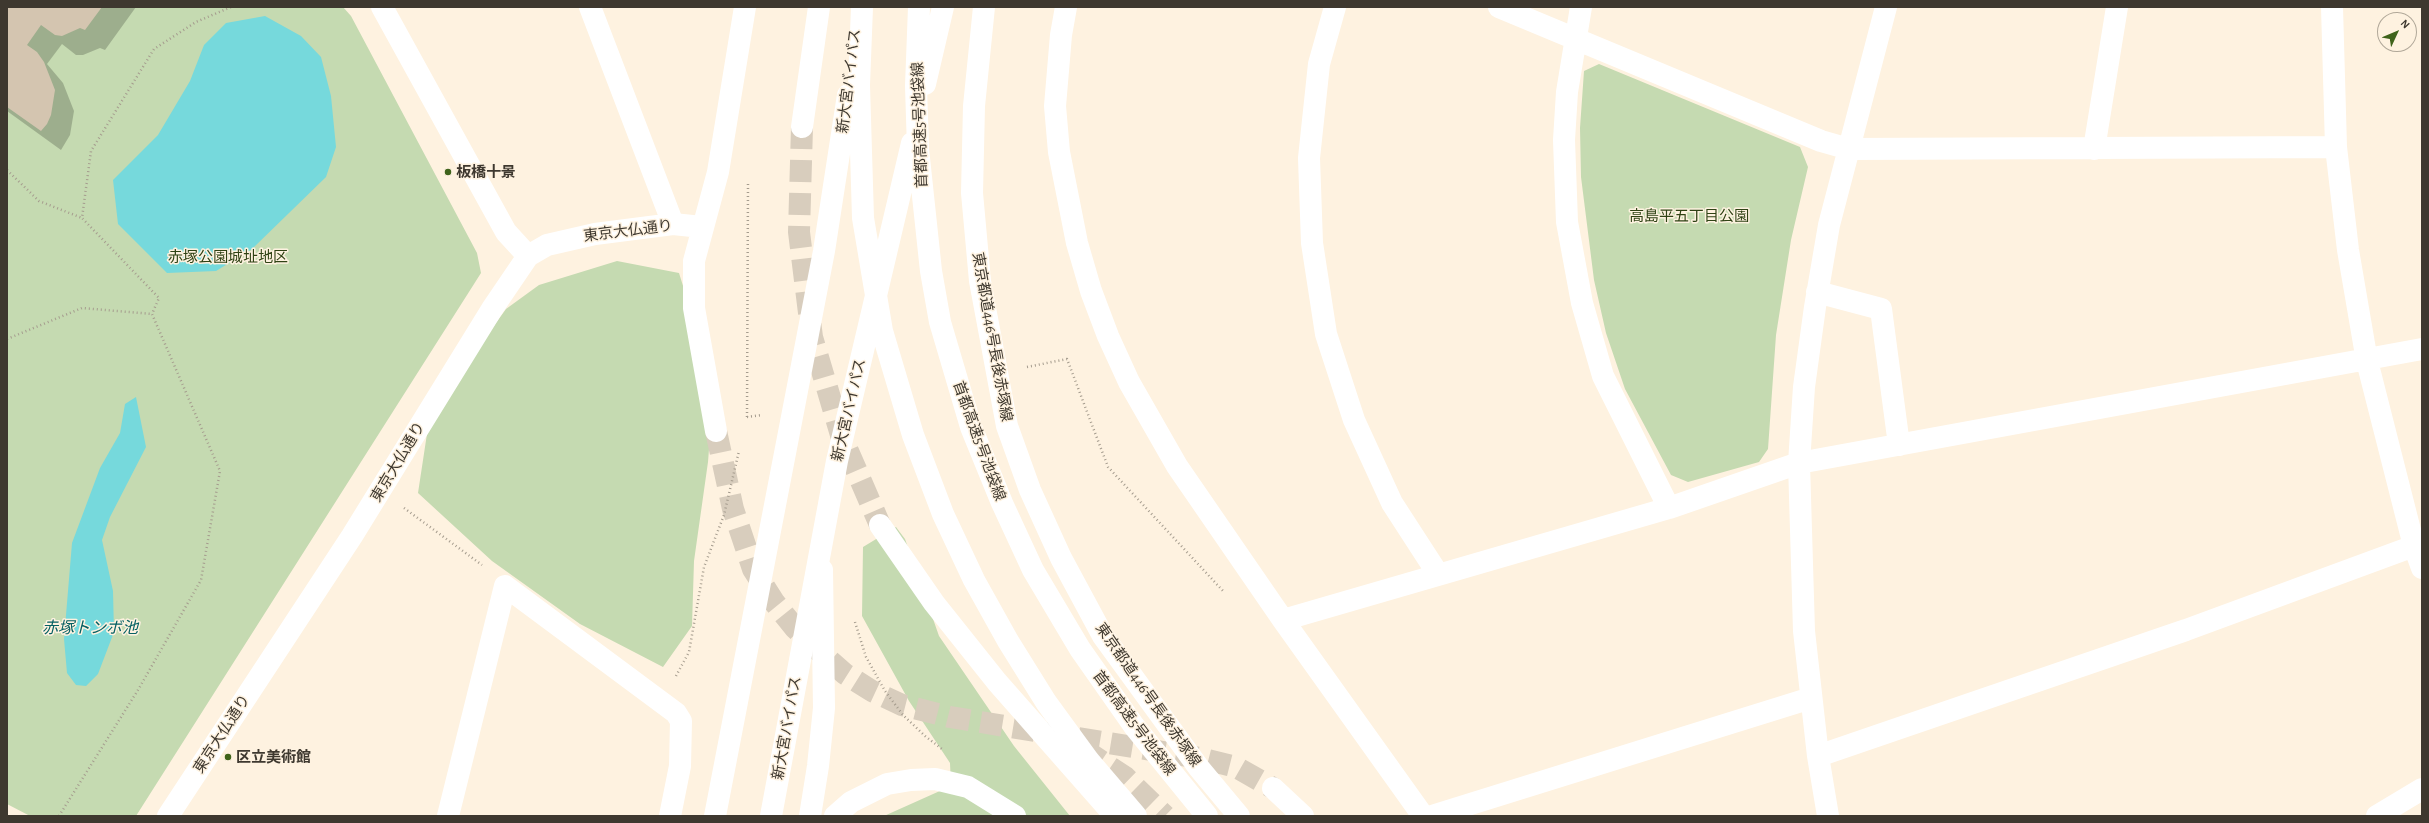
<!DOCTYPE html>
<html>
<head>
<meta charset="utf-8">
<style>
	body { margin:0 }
	#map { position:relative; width:2429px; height:823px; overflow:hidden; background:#fef2e0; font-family:"Alegreya Sans",sans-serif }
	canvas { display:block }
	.frame { position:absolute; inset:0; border:8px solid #3e382f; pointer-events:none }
	.north { position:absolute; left:2377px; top:12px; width:40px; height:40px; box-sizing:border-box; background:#fef2e0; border:1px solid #b1a899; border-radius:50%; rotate:46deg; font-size:11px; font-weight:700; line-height:16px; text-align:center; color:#3e382f }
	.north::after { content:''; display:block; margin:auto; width:14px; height:18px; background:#3f631b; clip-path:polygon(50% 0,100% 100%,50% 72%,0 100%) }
</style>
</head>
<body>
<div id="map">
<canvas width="2429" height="823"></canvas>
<div class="frame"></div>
<div class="north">N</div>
</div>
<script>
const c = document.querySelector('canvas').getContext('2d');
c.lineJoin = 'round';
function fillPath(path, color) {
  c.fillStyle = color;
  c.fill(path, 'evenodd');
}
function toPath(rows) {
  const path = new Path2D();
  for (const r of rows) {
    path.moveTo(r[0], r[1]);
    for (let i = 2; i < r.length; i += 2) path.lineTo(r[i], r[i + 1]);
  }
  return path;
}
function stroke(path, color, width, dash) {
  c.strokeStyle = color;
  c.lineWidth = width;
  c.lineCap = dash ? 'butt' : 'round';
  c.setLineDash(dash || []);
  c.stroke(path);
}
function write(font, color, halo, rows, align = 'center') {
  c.font = font + ' "Alegreya Sans","Noto Sans JP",sans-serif';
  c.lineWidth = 3;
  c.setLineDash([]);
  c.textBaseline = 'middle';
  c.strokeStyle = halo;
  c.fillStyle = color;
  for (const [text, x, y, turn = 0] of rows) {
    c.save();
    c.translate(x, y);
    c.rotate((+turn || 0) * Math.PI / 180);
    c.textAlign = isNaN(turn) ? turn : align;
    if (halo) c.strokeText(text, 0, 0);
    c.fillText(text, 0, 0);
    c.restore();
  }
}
const green = toPath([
	[7,7,343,7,351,16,477,253,481,273,136,816,30,816,7,804],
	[1599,64,1800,147,1808,167,1791,240,1776,335,1768,449,1759,462,1688,482,1671,475,1625,389,1606,333,1594,280,1581,177,1580,128,1584,71],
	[617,261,679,273,714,385,708,462,694,561,692,626,663,667,580,624,492,561,418,493,430,414,506,309,539,285],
	[896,527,905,539,939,636,1014,746,1070,816,884,816,951,786,950,763,909,701,862,616,863,547]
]);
const water = toPath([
	[265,16,301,36,321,57,331,96,336,147,326,177,252,249,216,271,167,273,118,224,113,180,158,135,190,81,204,45,226,23],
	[136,397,146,447,110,517,102,540,113,591,114,632,98,674,86,686,76,685,67,673,64,639,72,543,100,468,120,433,125,404]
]);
const shadow = toPath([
	[11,7,136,7,105,50,100,48,83,55,76,55,62,44,47,64,63,83,74,111,70,135,61,150,7,111,7,12]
]);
const building = toPath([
	[9,7,102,7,85,30,80,28,62,36,55,35,41,25,27,45,37,52,44,62,55,90,51,115,47,124,41,131,7,107,7,10]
]);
const minorTunnel = toPath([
	[716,431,733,509,753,569,774,602,795,628,822,654,845,674,872,691,902,705,950,717,1200,758,1236,767,1273,788],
	[1083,749,1125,777,1165,816]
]);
const majorTunnel = toPath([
	[802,127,799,232,812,337,841,435,880,525]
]);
const path = toPath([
	[7,170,39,201,82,218],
	[7,339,82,308,152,314],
	[1027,367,1067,359,1108,467,1224,592],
	[747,417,762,415],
	[747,417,748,182],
	[404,508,482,565],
	[855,622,866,657,885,691,903,715,925,736,942,749],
	[676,676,689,652,704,567,724,515,739,451],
	[59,816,138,690,201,580,220,471,152,314,159,298,82,218,91,151,154,49,196,22,231,7]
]);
const minor = toPath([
	[382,7,506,232,528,256],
	[590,7,673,224],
	[1066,7,1061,35,1055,106,1059,152,1077,243,1091,291,1108,336,1129,382,1177,466,1283,620,1423,816],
	[1335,7,1319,64,1309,158,1312,243,1326,334,1354,420,1392,503,1438,574],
	[1499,7,1821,141,1849,149,2336,147],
	[1581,7,1567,92,1564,140,1567,222,1582,303,1603,376,1669,508],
	[2332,7,2336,147,2348,250,2367,361,2414,546,2422,568],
	[2094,149,2117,7],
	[1817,292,1881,309,1899,445],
	[716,431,694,308,694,261,718,172,745,7],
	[1283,620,1669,508,1799,463,2422,349],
	[1818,756,2186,630,2414,546],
	[1273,788,1303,816],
	[168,816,352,536,492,309,528,256,547,245,595,234,673,224,702,227],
	[448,816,505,586,676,713,681,721,680,766,670,816],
	[810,816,818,766,824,708,822,570],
	[835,816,851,802,887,784,911,780,935,779,968,787,1015,816],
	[1432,816,1811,698],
	[1828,816,1818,756,1804,631,1799,463,1804,387,1815,307,1829,225,1886,7],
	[2377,816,2422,789]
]);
const major = toPath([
	[984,7,974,106,972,193,980,281,1007,426,1030,490,1061,558,1103,636,1199,768,1239,816],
	[802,127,819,7],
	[880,525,934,603,997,682,1115,816]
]);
const highway = toPath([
	[862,7,859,85,863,218,882,331,913,435,943,514,974,580,1008,641,1046,702,1089,761,1136,816],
	[919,7,916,86,918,149,931,271,940,322,971,427,1002,503,1033,570,1080,649,1134,726,1207,816],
	[925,84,943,7],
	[715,816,824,251,848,95],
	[771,816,837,461,912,143]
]);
const markers = [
	[448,172,4,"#3f631b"],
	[228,757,4,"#3f631b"]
];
const streetNames = [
	["新大宮バイパス",849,81,-83],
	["首都高速5号池袋線",920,125,-92],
	["東京大仏通り",628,231,-7],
	["東京都道446号長後赤塚線",992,337,80],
	["新大宮バイパス",849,410,-77],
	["首都高速5号池袋線",979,441,70],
	["東京大仏通り",398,462,-59],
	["東京都道446号長後赤塚線",1148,695,55],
	["首都高速5号池袋線",1134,723,53],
	["新大宮バイパス",787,728,-80],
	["東京大仏通り",222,734,-57]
];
const poiNames = [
	["板橋十景",456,172],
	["区立美術館",236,757]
];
const parkNames = [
	["高島平五丁目公園",1689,216],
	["赤塚公園城址地区",228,257]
];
const waterNames = [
	["赤塚トンボ池",90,628]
];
fillPath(green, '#c5dab1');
fillPath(water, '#76d9dc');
fillPath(shadow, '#0003');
fillPath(building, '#d4c5b0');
stroke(minorTunnel, '#d8cdbd', 22, [22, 11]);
stroke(majorTunnel, '#d8cdbd', 22, [22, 11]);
stroke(path, '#a59c8e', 2.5, [1, 3]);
stroke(minor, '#fff', 22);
stroke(major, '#fff', 22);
stroke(highway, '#fff', 22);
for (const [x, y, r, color] of markers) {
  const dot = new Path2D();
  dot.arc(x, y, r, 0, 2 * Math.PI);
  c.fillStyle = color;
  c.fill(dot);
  stroke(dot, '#fef2e0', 1.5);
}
write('15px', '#3e382f', '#fef2e0', streetNames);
write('bold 15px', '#3e382f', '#fef2e0', poiNames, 'left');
write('15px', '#2f4214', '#fef2e0', parkNames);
write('italic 16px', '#076063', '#fef2e0', waterNames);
</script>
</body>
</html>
